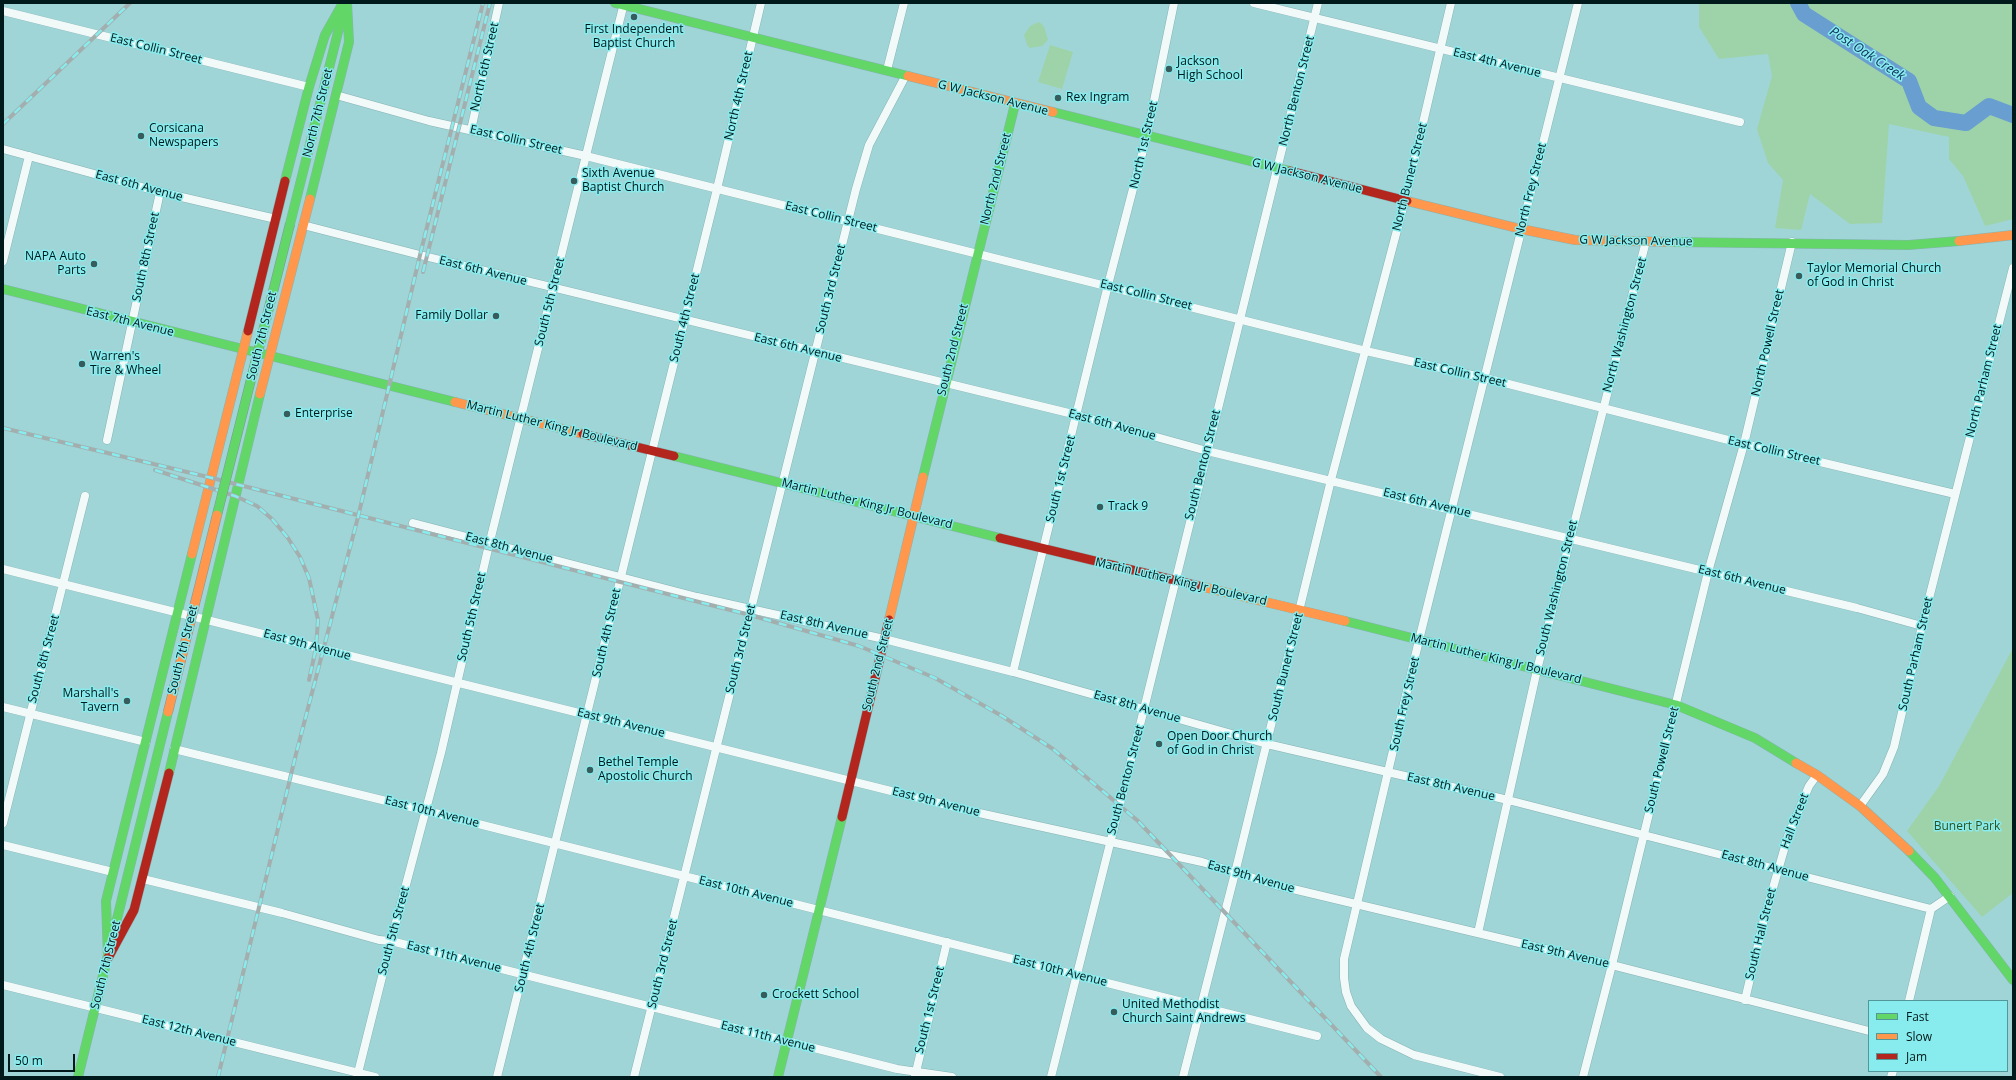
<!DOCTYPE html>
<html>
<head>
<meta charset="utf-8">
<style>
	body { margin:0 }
	#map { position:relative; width:2016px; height:1080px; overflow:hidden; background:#9fd5d6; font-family:"Open Sans",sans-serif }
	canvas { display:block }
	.frame { position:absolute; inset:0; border:4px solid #00191a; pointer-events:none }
	.legend { position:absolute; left:1868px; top:1000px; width:140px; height:72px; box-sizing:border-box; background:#88ebed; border:1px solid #529799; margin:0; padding:5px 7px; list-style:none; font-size:12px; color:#00191a }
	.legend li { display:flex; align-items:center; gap:8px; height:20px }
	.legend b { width:20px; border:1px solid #529799 }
	.scale { position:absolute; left:8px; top:1054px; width:67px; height:18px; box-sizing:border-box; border:2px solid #00191a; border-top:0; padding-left:5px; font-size:12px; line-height:14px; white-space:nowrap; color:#00191a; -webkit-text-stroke:3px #88ebed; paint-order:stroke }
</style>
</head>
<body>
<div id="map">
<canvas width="2016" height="1080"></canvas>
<div class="frame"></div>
<ul class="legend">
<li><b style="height:5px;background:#63d668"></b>Fast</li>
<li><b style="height:5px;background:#ff974d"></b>Slow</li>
<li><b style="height:5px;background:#b3261e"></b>Jam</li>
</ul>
<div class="scale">50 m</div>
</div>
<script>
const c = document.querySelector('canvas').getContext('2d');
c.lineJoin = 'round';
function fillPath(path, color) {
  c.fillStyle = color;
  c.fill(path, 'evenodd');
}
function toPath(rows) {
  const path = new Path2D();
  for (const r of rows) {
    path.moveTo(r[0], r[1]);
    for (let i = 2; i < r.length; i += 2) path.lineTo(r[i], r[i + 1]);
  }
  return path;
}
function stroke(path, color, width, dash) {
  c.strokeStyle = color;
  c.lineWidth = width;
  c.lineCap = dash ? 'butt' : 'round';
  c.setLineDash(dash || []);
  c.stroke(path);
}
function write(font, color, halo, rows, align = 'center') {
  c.font = font + ' "Open Sans",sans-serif';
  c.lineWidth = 3;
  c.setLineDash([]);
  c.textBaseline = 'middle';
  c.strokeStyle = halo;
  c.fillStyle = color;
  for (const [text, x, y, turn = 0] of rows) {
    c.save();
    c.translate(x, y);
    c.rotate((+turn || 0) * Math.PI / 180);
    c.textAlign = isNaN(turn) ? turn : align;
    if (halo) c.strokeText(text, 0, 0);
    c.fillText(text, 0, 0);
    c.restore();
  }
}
const green = toPath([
	[1699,3,2013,3,2013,219,1985,226,1963,176,1949,159,1949,137,1889,124,1882,223,1850,224,1810,194,1801,230,1775,228,1783,180,1768,163,1757,129,1772,76,1768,54,1719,59,1699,27],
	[1039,22,1044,26,1048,40,1042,46,1030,48,1027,45,1024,35,1030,26],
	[1050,45,1073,52,1062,89,1038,82],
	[2013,648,2013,893,1982,917,1907,831,1939,786]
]);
const river = toPath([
	[1798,3,1804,14,1909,81,1919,107,1934,118,1966,123,1989,106,2013,115]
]);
const street = toPath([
	[1254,3,1740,122],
	[3,11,309,87],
	[887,70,904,3],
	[336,95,429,121,586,156,1366,351,1485,378,1744,444,1955,494],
	[471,130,499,3],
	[3,149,160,192,276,219],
	[303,225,420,255,1077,415,1207,451,1857,608,1922,626],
	[3,261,29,156],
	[107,440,160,192],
	[413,523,697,597,884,639,1013,672,1267,744,1508,800,1931,909],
	[3,569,979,813,1202,862,1276,885,1612,965,1869,1031],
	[1013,672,1108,285,1147,135,1174,3],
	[3,707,146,742],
	[174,749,427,811,1317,1036],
	[1860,806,1883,774,1894,747,1922,626,2013,268],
	[3,823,85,496],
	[3,845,113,872],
	[143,879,282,913,379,940,391,941,897,1069,952,1077],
	[1478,933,1537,670,1646,241],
	[3,985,375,1077],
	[1745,1000,1764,919,1788,836,1809,786,1817,775],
	[1909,1001,1931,909,1950,896],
	[915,1076,947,942],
	[357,1077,391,941,441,753,488,549,624,3],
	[497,1077,717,189,761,3],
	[634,1077,856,189,869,145,906,75],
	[1051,1077,1144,709,1318,3],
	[1183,1077,1235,873,1331,480,1405,200,1451,3],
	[1500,1077,1414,1055,1381,1039,1367,1028,1351,1006,1346,992,1344,978,1344,959,1419,640,1578,3],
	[1583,1077,1612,965,1708,572,1744,444,1792,242],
	[1891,1077,1893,1071]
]);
const fast = toPath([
	[615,3,908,76],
	[1053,112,1290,171],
	[285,181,309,87,325,35,343,3],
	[310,199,349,42,347,3],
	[290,224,343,12],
	[1672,242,1908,245,1959,241],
	[3,289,455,402],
	[674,456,1000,538],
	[923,477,1015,104],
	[1345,621,1676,705,1755,738,1796,763],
	[169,773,260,394],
	[1909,851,1935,878,2013,980],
	[108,956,106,901,192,554],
	[78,1077,168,712],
	[778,1077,842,817]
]);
const slow = toPath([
	[908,76,1053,112],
	[1407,201,1521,229,1575,240,1672,242],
	[1959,241,2013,235],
	[260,394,310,199],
	[455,402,583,434],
	[192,554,248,331],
	[1199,586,1345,621],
	[889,620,923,477],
	[1796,763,1817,775,1860,806,1909,851]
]);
const jam = toPath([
	[1290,171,1407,201],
	[248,331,285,181],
	[583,434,674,456],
	[1000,538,1199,586],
	[842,817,889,620],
	[108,958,134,910,169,773]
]);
const rail = toPath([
	[3,124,130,3],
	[423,272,490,3],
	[3,428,212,478,750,615,859,646,935,678,1002,716,1053,749,1138,821,1381,1077],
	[155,470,235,496,257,506,272,519,288,538,300,557,309,578,318,620,316,648,309,680],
	[218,1077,296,754,358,517,420,255,483,3]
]);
const fastBridge = toPath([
	[217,515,290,224]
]);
const slowBridge = toPath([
	[168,712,217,515]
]);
const markers = [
	[634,17,4,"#385b5c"],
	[1169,69,4,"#385b5c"],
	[1058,98,4,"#385b5c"],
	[141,136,4,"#385b5c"],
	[574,181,4,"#385b5c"],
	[94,264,4,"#385b5c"],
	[1799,276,4,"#385b5c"],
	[496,316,4,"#385b5c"],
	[82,364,4,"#385b5c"],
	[287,414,4,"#385b5c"],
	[1100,507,4,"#385b5c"],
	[127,701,4,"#385b5c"],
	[1159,744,4,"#385b5c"],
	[590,770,4,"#385b5c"],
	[764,995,4,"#385b5c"],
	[1114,1012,4,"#385b5c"]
];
const poiNames = [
	["First Independent",634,30,"center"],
	["Baptist Church",634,44,"center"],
	["Jackson",1177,62],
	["High School",1177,76],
	["Rex Ingram",1066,98],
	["Corsicana",149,129],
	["Newspapers",149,143],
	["Sixth Avenue",582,174],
	["Baptist Church",582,188],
	["NAPA Auto",86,257,"right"],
	["Parts",86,271,"right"],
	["Taylor Memorial Church",1807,269],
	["of God in Christ",1807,283],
	["Family Dollar",488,316,"right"],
	["Warren's",90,357],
	["Tire & Wheel",90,371],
	["Enterprise",295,414],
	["Track 9",1108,507],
	["Marshall's",119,694,"right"],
	["Tavern",119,708,"right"],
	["Open Door Church",1167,737],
	["of God in Christ",1167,751],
	["Bethel Temple",598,763],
	["Apostolic Church",598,777],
	["Crockett School",772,995],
	["United Methodist",1122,1005],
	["Church Saint Andrews",1122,1019]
];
const streetNames = [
	["East Collin Street",156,49,14],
	["East 4th Avenue",1497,63,14],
	["North 6th Street",485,67,-77],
	["North Benton Street",1297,91,-76],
	["North 4th Street",739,96,-77],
	["G W Jackson Avenue",993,98,14],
	["North 7th Street",318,113,-76],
	["East Collin Street",516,140,13],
	["North 1st Street",1144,145,-77],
	["G W Jackson Avenue",1307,176,14],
	["North Bunert Street",1410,177,-76],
	["North 2nd Street",996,179,-76],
	["East 6th Avenue",139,186,15],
	["North Frey Street",1531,190,-76],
	["East Collin Street",831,217,14],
	["G W Jackson Avenue",1636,241,1],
	["South 8th Street",146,257,-78],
	["East 6th Avenue",483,271,14],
	["South 3rd Street",831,289,-76],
	["East Collin Street",1146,295,14],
	["South 5th Street",550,302,-76],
	["South 4th Street",685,318,-76],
	["East 7th Avenue",130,322,14],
	["North Washington Street",1625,325,-75],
	["South 7th Street",262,336,-76],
	["North Powell Street",1768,343,-77],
	["East 6th Avenue",798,348,14],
	["South 2nd Street",953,350,-76],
	["East Collin Street",1460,373,13],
	["North Parham Street",1984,381,-76],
	["East 6th Avenue",1112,425,15],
	["Martin Luther King Jr Boulevard",552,426,14],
	["East Collin Street",1774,451,13],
	["South Benton Street",1203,465,-76],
	["South 1st Street",1061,479,-76],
	["East 6th Avenue",1427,503,14],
	["Martin Luther King Jr Boulevard",867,504,14],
	["East 8th Avenue",509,548,15],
	["East 6th Avenue",1742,580,14],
	["Martin Luther King Jr Boulevard",1181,582,13],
	["South Washington Street",1557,588,-76],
	["South 5th Street",472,617,-77],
	["East 8th Avenue",824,625,13],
	["South 4th Street",607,633,-77],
	["East 9th Avenue",307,645,15],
	["South 3rd Street",741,649,-76],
	["South 7th Street",183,650,-76],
	["South Parham Street",1916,654,-77],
	["South 8th Street",44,659,-75],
	["Martin Luther King Jr Boulevard",1496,659,14],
	["South 2nd Street",878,665,-76],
	["South Bunert Street",1286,667,-76],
	["South Frey Street",1405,704,-77],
	["East 8th Avenue",1137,707,16],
	["East 9th Avenue",621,723,14],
	["South Powell Street",1662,760,-76],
	["South Benton Street",1126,780,-75],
	["East 8th Avenue",1451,787,13],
	["East 9th Avenue",936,802,14],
	["East 10th Avenue",432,812,14],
	["Hall Street",1795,821,-69],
	["East 8th Avenue",1765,866,15],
	["East 9th Avenue",1251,877,16],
	["East 10th Avenue",746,892,14],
	["South 5th Street",394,931,-75],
	["South Hall Street",1761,934,-76],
	["South 4th Street",530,948,-76],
	["East 9th Avenue",1565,954,13],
	["East 11th Avenue",454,957,14],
	["South 3rd Street",663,964,-76],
	["South 7th Street",106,965,-76],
	["East 10th Avenue",1060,971,14],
	["South 1st Street",930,1010,-76],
	["East 12th Avenue",189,1031,14],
	["East 11th Avenue",768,1037,14]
];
const parkNames = [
	["Bunert Park",1967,827]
];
const waterNames = [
	["Post Oak Creek",1867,54,33]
];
fillPath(green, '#9ed3aa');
stroke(river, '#689ed0', 16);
stroke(street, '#87b3b4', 9);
stroke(fast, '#87b3b4', 10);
stroke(slow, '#87b3b4', 10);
stroke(jam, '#87b3b4', 10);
stroke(street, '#f1f9f9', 8);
stroke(fast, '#63d668', 9);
stroke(slow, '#ff974d', 9);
stroke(jam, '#b3261e', 9);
stroke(rail, '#a3afaf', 4);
stroke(rail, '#88ebed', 2.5, [8]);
stroke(fastBridge, '#81959d', 10, []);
stroke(slowBridge, '#81959d', 10, []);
stroke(fastBridge, '#63d668', 9);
stroke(slowBridge, '#ff974d', 9);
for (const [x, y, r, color] of markers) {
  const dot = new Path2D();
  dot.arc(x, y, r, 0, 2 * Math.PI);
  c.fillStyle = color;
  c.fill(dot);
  stroke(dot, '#88ebed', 1.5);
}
write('12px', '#00191a', '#88ebed', poiNames, 'left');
write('12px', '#00191a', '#88ebed', streetNames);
write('12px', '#2d511a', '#88ebed', parkNames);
write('italic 13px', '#0f3362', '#88ebed', waterNames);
</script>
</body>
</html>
